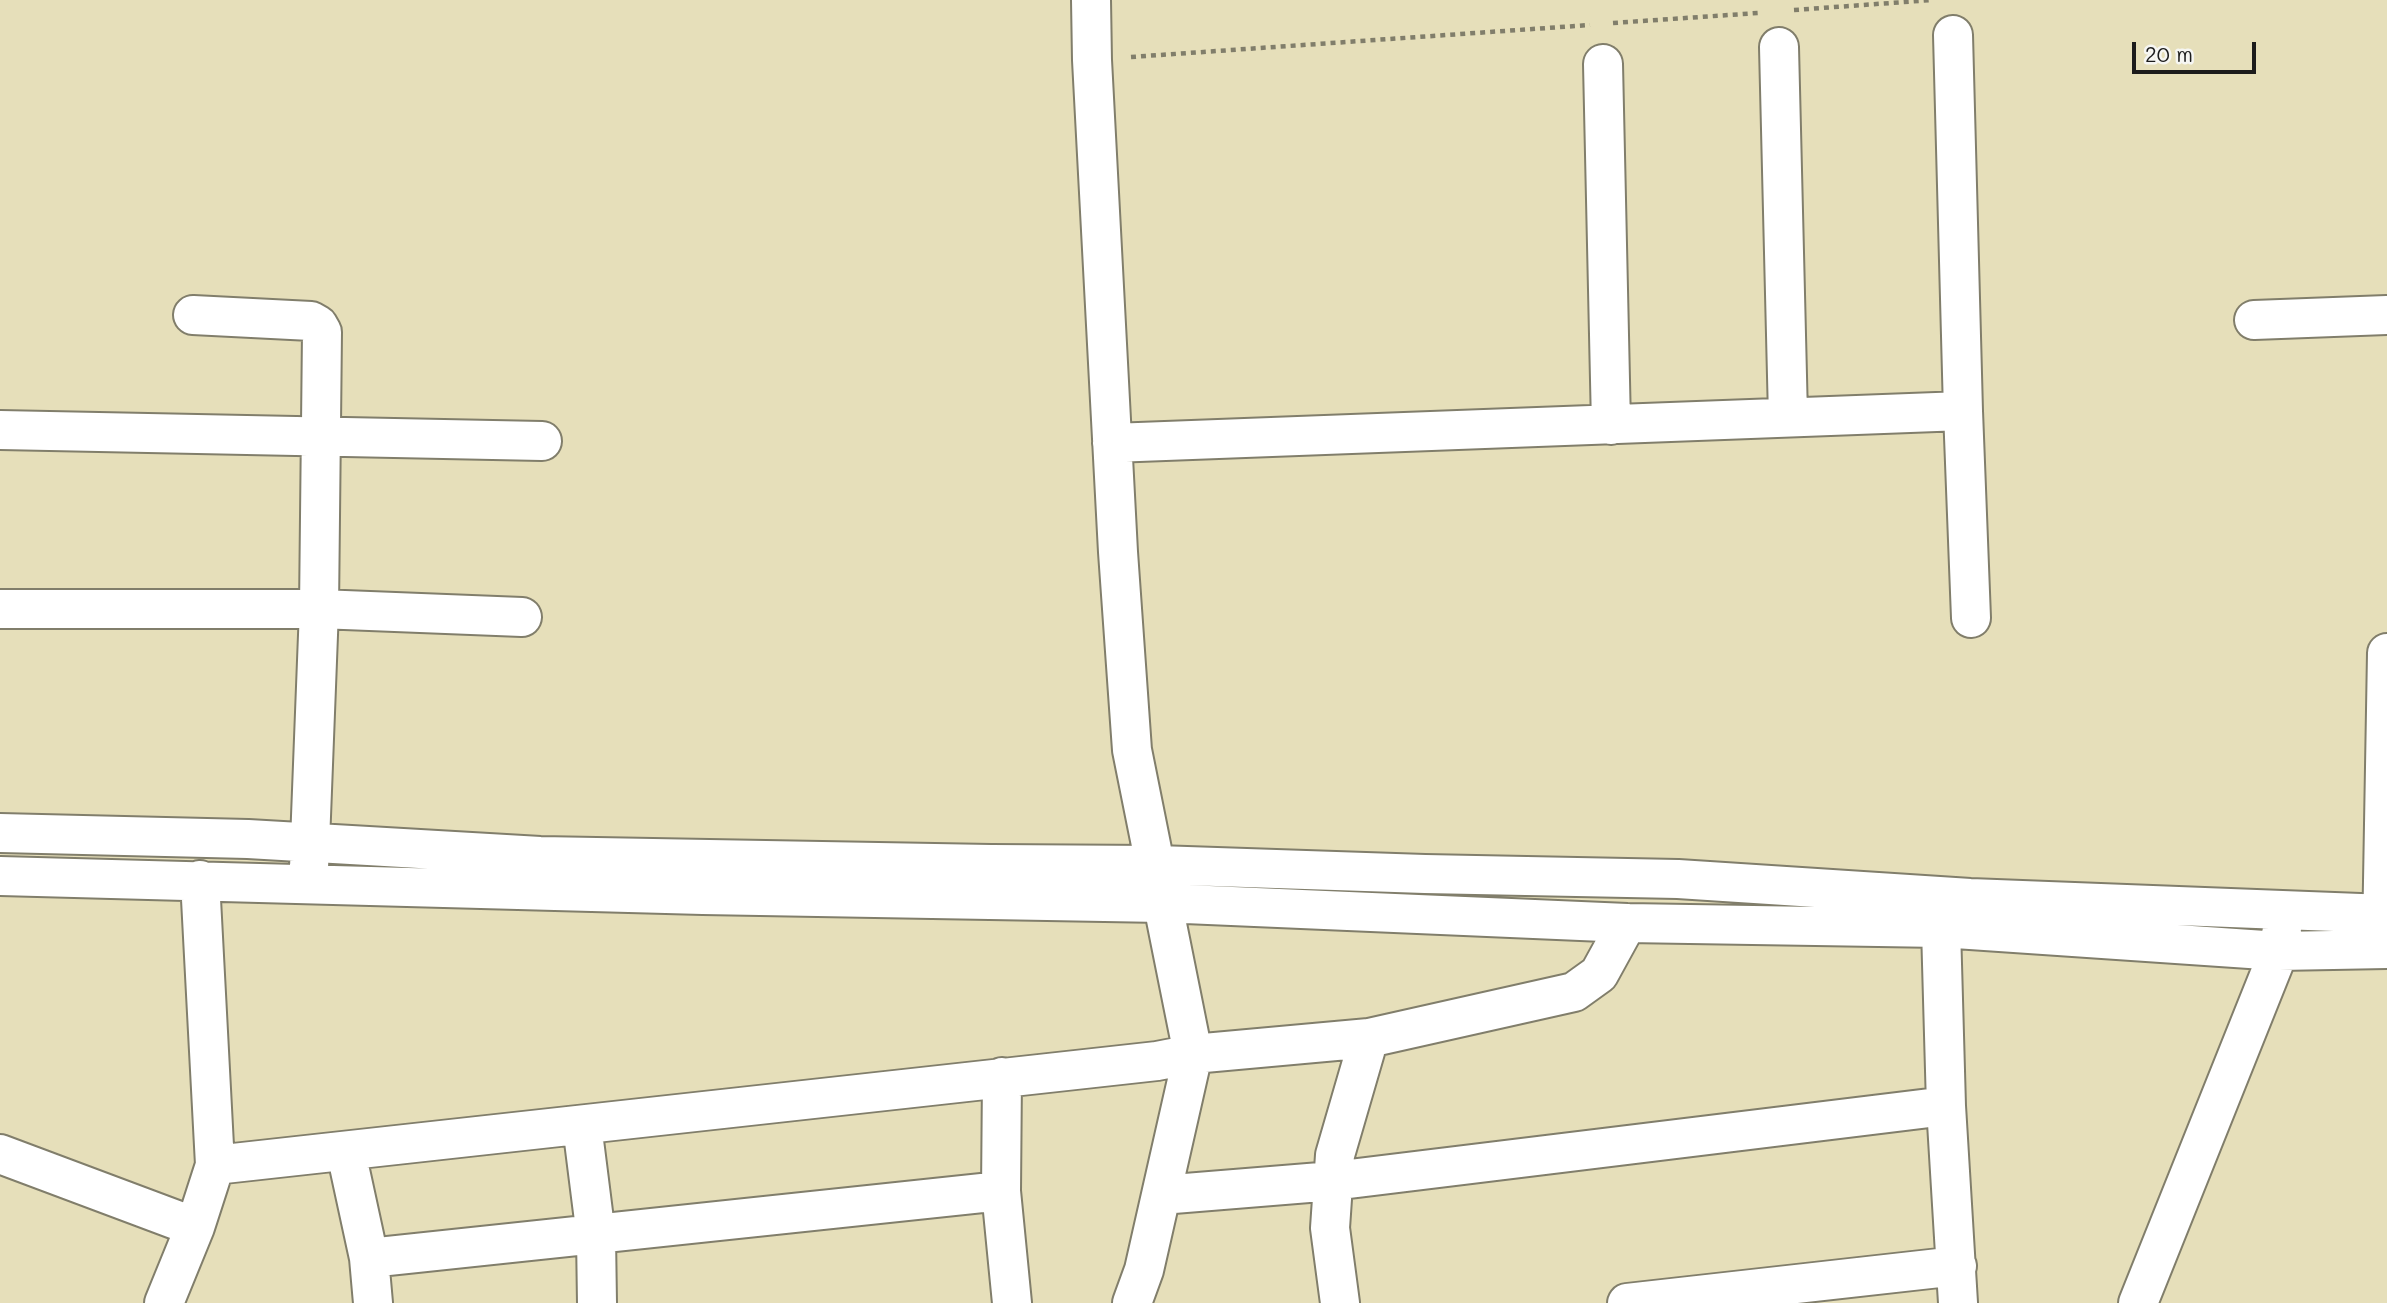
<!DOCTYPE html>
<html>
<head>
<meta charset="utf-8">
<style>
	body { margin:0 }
	#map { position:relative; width:2387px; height:1303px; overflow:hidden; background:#e6dfba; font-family:Mali,sans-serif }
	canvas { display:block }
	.scale { position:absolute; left:2132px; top:42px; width:124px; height:32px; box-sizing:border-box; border:4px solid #1c1c1c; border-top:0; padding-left:9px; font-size:21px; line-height:24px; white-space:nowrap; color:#1c1c1c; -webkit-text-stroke:5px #f6f6f2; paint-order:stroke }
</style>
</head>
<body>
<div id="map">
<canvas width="2387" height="1303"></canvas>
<div class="scale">20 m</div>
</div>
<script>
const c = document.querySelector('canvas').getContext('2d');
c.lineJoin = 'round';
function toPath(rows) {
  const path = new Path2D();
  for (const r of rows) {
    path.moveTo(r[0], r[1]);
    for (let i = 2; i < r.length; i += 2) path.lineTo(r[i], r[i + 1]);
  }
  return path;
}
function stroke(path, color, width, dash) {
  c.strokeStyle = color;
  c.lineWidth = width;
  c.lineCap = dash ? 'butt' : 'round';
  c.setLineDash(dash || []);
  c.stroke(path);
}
const path = toPath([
	[1794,10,1932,0],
	[1613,23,1758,13],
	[1131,57,1590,25]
]);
const minor = toPath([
	[1091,0,1092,60,1118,552,1132,750,1193,1054,1144,1270,1132,1303],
	[1779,47,1788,417],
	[1603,64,1611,425],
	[193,315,311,321,318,325,322,332,319,609,309,868],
	[2254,320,2387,315],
	[1963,411,1971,618],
	[0,430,542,441],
	[1112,443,1963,411,1953,35],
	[0,609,319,609,522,617],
	[0,833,248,839,540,856,991,864,1157,865,1425,874,1678,879,1970,898,2387,914],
	[0,876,703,895,1162,903,1627,923,1941,928,2279,951,2387,949],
	[1941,928,1946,1106,1958,1303],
	[2382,938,2387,653],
	[1002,1077,1001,1191,1012,1303],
	[582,1125,596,1236,597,1303],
	[346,1152,369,1258,373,1303],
	[0,1154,195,1227],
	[215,1165,1157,1061,1193,1054,1369,1038,1574,992,1599,974,1627,923],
	[1161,1195,1333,1181,1946,1106],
	[369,1258,1001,1191],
	[164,1303,195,1227,215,1165,200,880],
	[1340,1303,1330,1228,1335,1155,1369,1038],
	[1627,1303,1957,1266],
	[2138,1303,2279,951,2282,928]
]);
stroke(minor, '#817e6b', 42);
stroke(path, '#817e6b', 4.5, [5, 5]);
stroke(minor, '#fff', 38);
</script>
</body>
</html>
